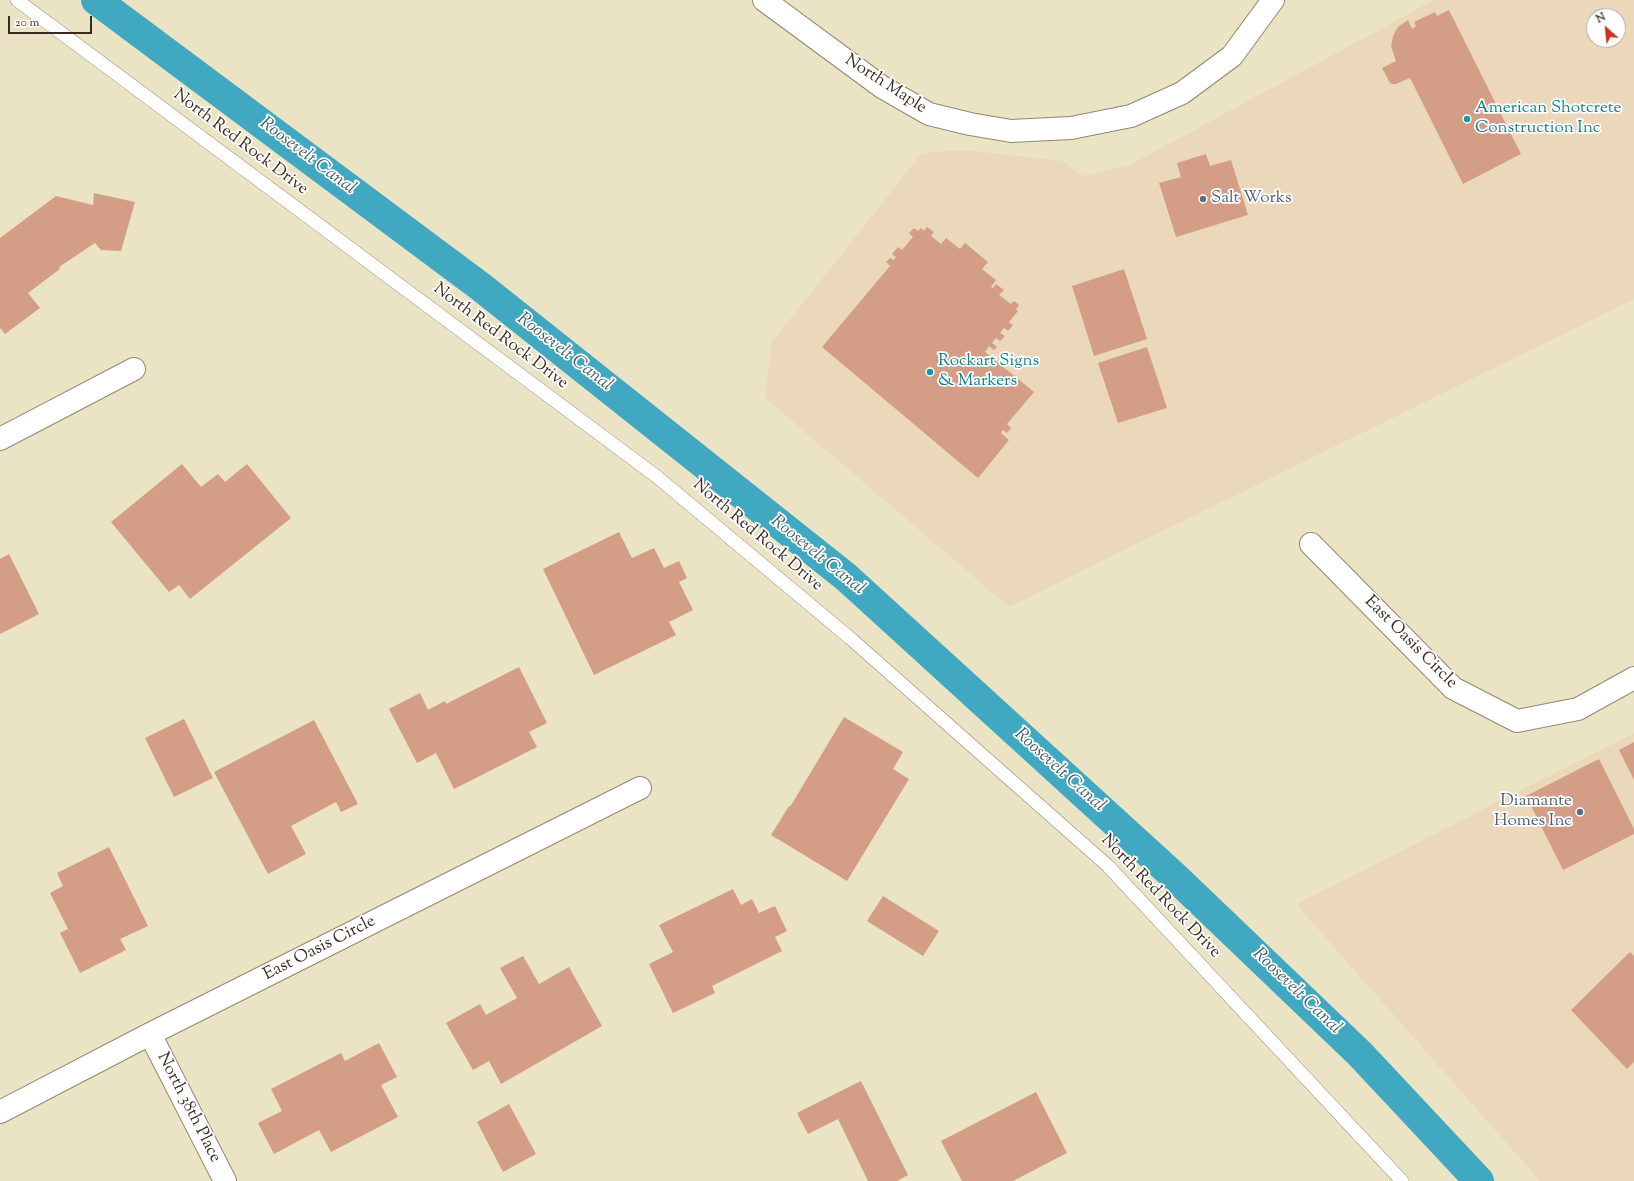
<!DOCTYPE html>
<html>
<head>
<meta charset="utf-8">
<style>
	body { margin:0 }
	#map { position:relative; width:1634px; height:1181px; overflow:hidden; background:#eae4c4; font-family:"Sorts Mill Goudy",serif }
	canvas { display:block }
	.north { position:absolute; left:1586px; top:8px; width:40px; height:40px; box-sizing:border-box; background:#fff; border:1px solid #b1aaa5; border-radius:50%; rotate:333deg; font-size:11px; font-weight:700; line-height:16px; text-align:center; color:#3b2a1e }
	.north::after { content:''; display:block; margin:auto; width:14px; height:18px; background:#c8321e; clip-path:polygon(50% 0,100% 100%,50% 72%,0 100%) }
	.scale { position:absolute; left:8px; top:16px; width:84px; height:18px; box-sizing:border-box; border:2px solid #3b2a1e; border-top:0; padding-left:5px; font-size:12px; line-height:14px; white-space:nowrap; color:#3b2a1e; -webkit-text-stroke:3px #fff; paint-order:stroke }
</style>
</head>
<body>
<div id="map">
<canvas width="1634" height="1181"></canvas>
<div class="north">N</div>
<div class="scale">20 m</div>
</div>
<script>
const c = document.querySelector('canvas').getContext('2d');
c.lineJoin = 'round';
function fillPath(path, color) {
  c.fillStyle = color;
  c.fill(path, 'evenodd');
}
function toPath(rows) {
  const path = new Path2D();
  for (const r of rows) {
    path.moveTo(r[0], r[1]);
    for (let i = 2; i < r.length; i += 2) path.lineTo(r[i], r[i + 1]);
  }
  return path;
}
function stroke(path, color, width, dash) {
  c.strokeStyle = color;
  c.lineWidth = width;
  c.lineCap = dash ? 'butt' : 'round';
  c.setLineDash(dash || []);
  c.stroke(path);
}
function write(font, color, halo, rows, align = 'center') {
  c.font = font + ' "Sorts Mill Goudy",serif';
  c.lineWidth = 3.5;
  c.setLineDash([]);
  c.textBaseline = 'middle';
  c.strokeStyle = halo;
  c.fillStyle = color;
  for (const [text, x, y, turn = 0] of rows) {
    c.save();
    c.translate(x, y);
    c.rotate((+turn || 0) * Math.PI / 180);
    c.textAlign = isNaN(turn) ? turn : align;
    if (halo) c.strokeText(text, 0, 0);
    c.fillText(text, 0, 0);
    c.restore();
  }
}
const built = toPath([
	[1434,0,1634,0,1634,299,1009,607,765,398,772,342,922,153,965,150,1063,161,1082,176,1130,165],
	[1594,16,1618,16,1618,40,1594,40],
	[1634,733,1634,1181,1540,1181,1296,904]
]);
const canal = toPath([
	[96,0,481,287,846,577,1175,877,1360,1054,1479,1181]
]);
const building = toPath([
	[1449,10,1521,154,1463,184,1410,78,1396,84,1393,84,1390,83,1382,68,1396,61,1391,46,1393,36,1398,27,1408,20,1412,29,1416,26,1414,22,1435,12,1437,16],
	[1206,154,1210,166,1231,160,1248,215,1176,237,1159,183,1181,177,1177,163],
	[94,193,135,202,121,251,101,250,95,243,59,267,60,269,28,293,40,308,5,334,0,328,0,238,56,196,93,205],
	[927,227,934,232,931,236,941,244,946,238,960,249,965,243,988,262,982,269,996,280,991,287,993,288,996,284,1004,290,999,295,1011,304,1014,301,1019,305,1016,309,1018,311,1009,322,1013,325,1008,331,1004,328,1000,333,1005,336,1000,341,996,338,992,343,997,347,994,350,989,346,985,352,1034,392,1007,424,1011,428,1007,433,1003,430,1001,433,1009,440,978,478,822,347,890,266,886,262,890,258,894,260,896,257,892,254,898,247,902,250,913,237,909,233,914,228,918,231,921,228,924,231],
	[1124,269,1147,339,1094,356,1072,286],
	[1147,347,1167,408,1118,423,1098,363],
	[182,464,201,487,218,474,225,482,247,464,291,518,190,599,179,585,169,592,111,522],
	[619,532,632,558,654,548,664,568,679,561,687,578,679,582,693,610,669,622,676,635,594,675,543,569],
	[9,554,39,614,0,634,0,559],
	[519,667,547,723,529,732,537,747,454,789,436,753,417,763,389,709,420,693,428,710,445,701,446,704],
	[844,717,903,752,893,769,909,779,847,881,771,835,789,806,790,807],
	[184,719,213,778,174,797,145,738],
	[314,720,358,804,341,812,336,802,291,826,306,854,268,874,214,772],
	[1634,742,1634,780,1619,750],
	[1599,759,1634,829,1634,834,1563,870,1526,796],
	[109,847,148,926,120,939,126,950,80,973,60,933,68,929,50,893,63,886,57,873],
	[733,889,741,905,752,899,759,913,775,906,787,931,775,937,782,951,712,986,715,993,673,1013,649,964,673,952,659,925],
	[883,896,939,931,923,956,867,921],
	[1630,952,1634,956,1634,1062,1627,1069,1571,1010],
	[523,956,539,984,569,967,602,1026,501,1084,489,1061,473,1070,446,1023,480,1004,486,1015,517,998,500,968],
	[379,1043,397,1077,381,1085,398,1117,331,1152,319,1130,274,1154,258,1123,282,1111,271,1089,341,1053,345,1061],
	[861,1081,908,1175,897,1181,868,1181,838,1119,808,1134,797,1113],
	[1036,1092,1067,1153,1013,1181,962,1181,941,1141],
	[509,1104,536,1154,503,1172,477,1122]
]);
const lane = toPath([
	[17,0,656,476,850,638,1108,866,1402,1181]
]);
const street = toPath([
	[764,0,882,87,929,114,970,124,1011,131,1071,128,1131,116,1182,93,1232,56,1273,0],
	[0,439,134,369],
	[1311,544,1453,688,1517,721,1578,709,1634,678],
	[150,1034,225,1181],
	[0,1112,150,1034,640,788]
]);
const markers = [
	[1467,119,4,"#0f9aa8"],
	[1203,199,4,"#5c6f8a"],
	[930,372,4,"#0f9aa8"],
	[1580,812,4,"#5c6f8a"]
];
const streetNames = [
	["North Maple",885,85,33],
	["North Red Rock Drive",240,143,37],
	["North Red Rock Drive",500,337,37],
	["North Red Rock Drive",757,536,40],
	["East Oasis Circle",1410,643,45],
	["North Red Rock Drive",1160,897,46],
	["East Oasis Circle",320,949,-27],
	["North 38th Place",188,1108,63]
];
const cultureNames = [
	["American Shotcrete",1475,109],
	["Construction Inc",1475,129],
	["Rockart Signs",938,362],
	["& Markers",938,382]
];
const serviceNames = [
	["Salt Works",1211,199],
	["Diamante",1572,802,"right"],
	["Homes Inc",1572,822,"right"]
];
const waterNames = [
	["Roosevelt Canal",307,157,37],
	["Roosevelt Canal",564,353,38],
	["Roosevelt Canal",817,556,39],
	["Roosevelt Canal",1059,771,42],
	["Roosevelt Canal",1296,992,44]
];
fillPath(built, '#ebd8ba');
stroke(canal, '#41a8c1', 30);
fillPath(building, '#d39d86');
stroke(lane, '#928771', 14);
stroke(street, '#928771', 24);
stroke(lane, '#fff', 13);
stroke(street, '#fff', 22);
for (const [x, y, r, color] of markers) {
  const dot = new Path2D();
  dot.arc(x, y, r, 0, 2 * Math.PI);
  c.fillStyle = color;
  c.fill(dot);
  stroke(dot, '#fff', 1.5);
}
write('17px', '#3b2a1e', '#fff', streetNames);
write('17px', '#0d838f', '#fff', cultureNames, 'left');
write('17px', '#4e5e75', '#fff', serviceNames, 'left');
write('italic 18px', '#3e6367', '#fff', waterNames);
</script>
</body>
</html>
